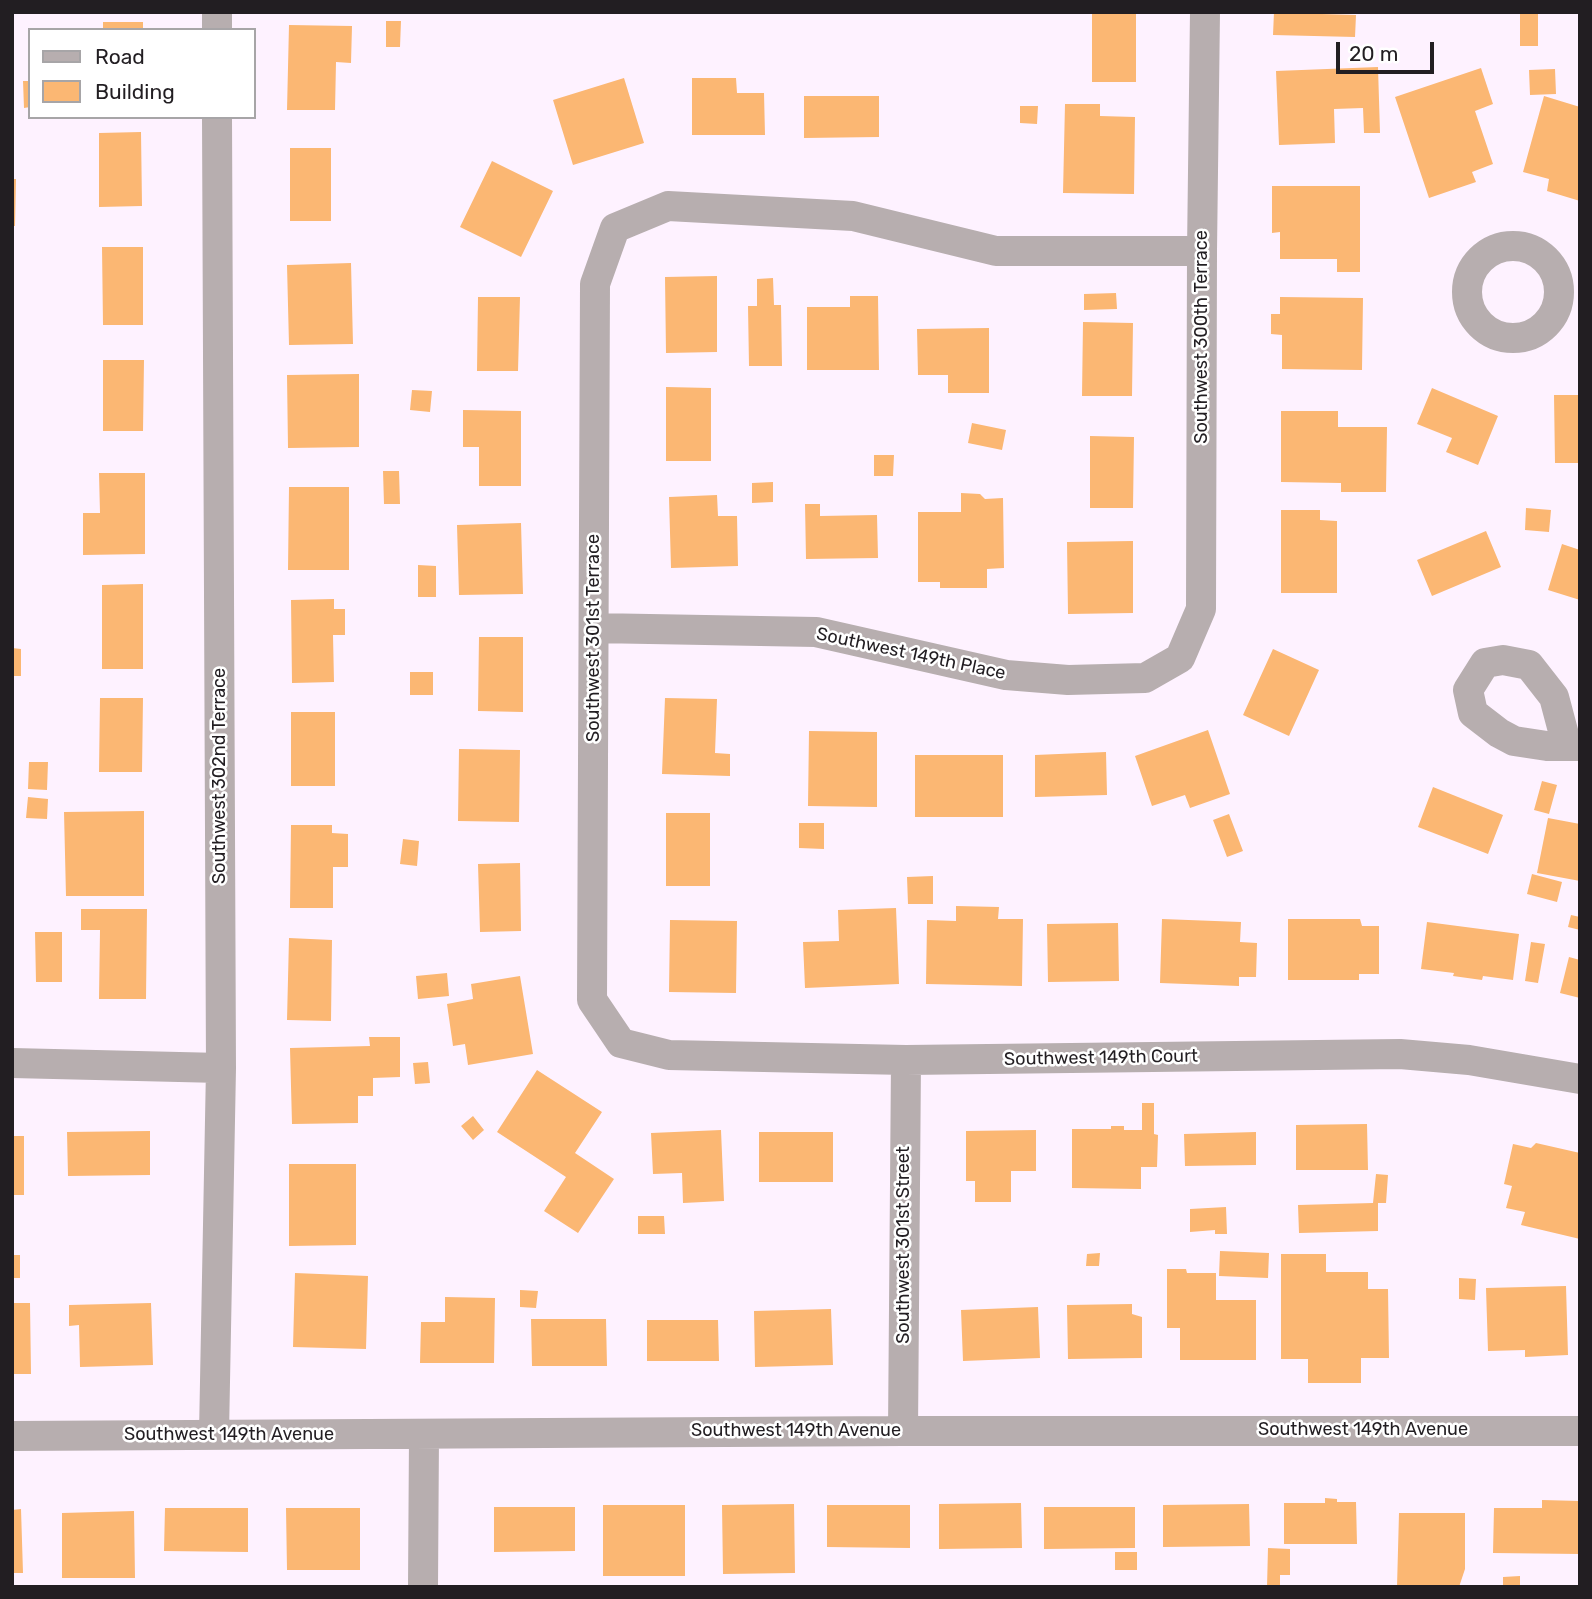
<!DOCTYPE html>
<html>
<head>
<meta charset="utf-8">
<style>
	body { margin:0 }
	#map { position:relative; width:1592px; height:1599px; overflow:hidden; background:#fef2ff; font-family:Rubik,sans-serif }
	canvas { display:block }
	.frame { position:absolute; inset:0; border:14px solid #221e22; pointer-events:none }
	.legend { position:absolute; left:28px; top:28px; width:228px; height:91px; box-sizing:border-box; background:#fff; border:2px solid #a7a5a7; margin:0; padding:9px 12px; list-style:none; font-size:21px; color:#221e22 }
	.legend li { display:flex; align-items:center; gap:14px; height:35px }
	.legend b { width:35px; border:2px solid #a7a5a7 }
	.scale { position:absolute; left:1336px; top:42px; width:98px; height:32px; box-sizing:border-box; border:4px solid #221e22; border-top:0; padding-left:9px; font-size:21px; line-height:24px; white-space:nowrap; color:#221e22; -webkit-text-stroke:5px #fff; paint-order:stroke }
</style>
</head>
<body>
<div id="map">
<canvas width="1592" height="1599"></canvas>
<div class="frame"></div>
<ul class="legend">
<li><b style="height:9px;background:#b7aeaf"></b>Road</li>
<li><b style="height:19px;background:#fbb773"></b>Building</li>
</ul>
<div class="scale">20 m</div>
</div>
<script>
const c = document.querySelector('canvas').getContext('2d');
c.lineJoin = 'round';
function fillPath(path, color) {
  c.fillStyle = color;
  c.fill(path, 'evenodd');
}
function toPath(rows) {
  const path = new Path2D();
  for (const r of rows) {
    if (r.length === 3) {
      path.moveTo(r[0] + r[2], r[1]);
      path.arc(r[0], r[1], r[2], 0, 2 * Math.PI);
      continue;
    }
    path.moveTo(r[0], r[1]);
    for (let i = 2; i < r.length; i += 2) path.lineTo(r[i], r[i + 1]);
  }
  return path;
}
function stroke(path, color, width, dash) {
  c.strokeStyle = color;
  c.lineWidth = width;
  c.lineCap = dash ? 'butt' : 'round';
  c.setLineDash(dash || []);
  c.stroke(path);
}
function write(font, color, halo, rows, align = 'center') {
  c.font = font + ' Rubik,sans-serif';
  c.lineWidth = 5;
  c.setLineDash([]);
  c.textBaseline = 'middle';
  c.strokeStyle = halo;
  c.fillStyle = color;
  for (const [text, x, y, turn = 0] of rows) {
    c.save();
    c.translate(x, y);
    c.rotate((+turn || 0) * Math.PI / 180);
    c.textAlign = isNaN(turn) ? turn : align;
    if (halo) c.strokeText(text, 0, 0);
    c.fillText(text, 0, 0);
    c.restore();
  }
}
const building = toPath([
	[1092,12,1136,12,1136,82,1092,82],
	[1274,12,1322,12,1322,14,1356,15,1355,37,1273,35],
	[1520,14,1538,14,1538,46,1520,46],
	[386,21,401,21,400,47,386,47],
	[103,22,143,22,143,30,103,30],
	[289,25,352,26,351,63,336,62,335,110,287,110],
	[1378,67,1380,133,1364,133,1363,108,1334,109,1335,143,1279,145,1276,71],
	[1481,68,1493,104,1475,111,1493,164,1472,172,1476,182,1429,198,1395,97],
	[1555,69,1556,94,1530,95,1529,70],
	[624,78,644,143,573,165,553,100],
	[692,78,736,78,737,93,764,93,765,135,692,135],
	[23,81,30,81,30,107,24,108],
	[804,96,879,96,879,137,804,138],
	[1544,96,1580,107,1580,201,1547,191,1549,179,1523,172],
	[1065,104,1100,104,1100,116,1135,117,1134,194,1063,193],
	[1020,106,1038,106,1037,124,1020,123],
	[141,132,142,206,99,207,99,133],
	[290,148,331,148,331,221,290,221],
	[492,161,553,191,521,257,460,227],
	[12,179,16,179,15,226,12,226],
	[1272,186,1360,186,1360,272,1337,272,1337,259,1280,259,1280,232,1272,233],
	[102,247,143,247,143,325,103,325],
	[351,263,353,344,289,345,287,265],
	[717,276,717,352,666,353,665,277],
	[773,278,774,305,781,305,782,366,749,366,748,306,757,306,757,279],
	[1116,293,1117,309,1084,310,1084,294],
	[850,296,878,296,879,370,807,370,807,307,850,307],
	[478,297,520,297,518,371,477,371],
	[1280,297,1363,298,1362,370,1282,369,1282,335,1271,334,1271,314,1280,314],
	[1083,322,1133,323,1132,396,1082,396],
	[989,328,989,393,948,393,948,375,918,375,917,329],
	[103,360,144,360,143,431,103,431],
	[359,374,359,447,288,448,287,375],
	[666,387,711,388,711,461,666,461],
	[1432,388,1498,416,1478,465,1446,452,1452,438,1417,424],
	[412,390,432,391,430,412,410,410],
	[1554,395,1580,395,1580,463,1555,463],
	[463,410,521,411,521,486,479,486,479,447,463,447],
	[1281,411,1338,411,1338,427,1387,427,1386,492,1341,492,1341,483,1281,482],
	[972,423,1006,430,1002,450,968,443],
	[1090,436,1134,437,1133,508,1090,508],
	[874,455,894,455,893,476,874,476],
	[383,471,399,471,400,504,384,504],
	[99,473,145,473,145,554,83,555,83,513,100,513],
	[773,482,773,502,752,503,752,483],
	[289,487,349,487,349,570,288,570],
	[961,493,980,494,985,499,1003,498,1004,568,987,569,987,588,940,588,940,582,918,582,918,512,961,512],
	[717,495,718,516,737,516,738,566,671,568,669,497],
	[805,504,820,504,820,516,877,515,878,558,806,559],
	[1526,508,1551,510,1549,532,1525,530],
	[1281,510,1320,510,1320,520,1337,521,1337,593,1281,593],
	[521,523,523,594,459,595,457,525],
	[1486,531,1501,567,1432,596,1417,560],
	[1133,541,1133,613,1068,614,1067,542],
	[1562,544,1580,550,1580,600,1548,590],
	[418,565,436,566,436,597,418,597],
	[143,584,143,669,102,669,102,585],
	[334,599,334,609,345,609,345,635,333,635,334,682,292,683,291,600],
	[479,637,523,637,523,712,478,711],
	[12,648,21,649,21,676,12,676],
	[1273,649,1319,670,1289,736,1243,715],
	[410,672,433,672,433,695,410,695],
	[100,698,143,698,142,772,99,772],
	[665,698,717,699,715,753,730,754,730,776,662,774],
	[291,712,335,712,335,786,291,786],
	[1208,730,1230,794,1190,808,1185,795,1152,806,1135,756],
	[809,731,877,732,877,807,808,806],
	[459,749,520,750,519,822,458,821],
	[1106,752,1107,795,1035,797,1035,755],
	[915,755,1003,755,1003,817,915,817],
	[29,762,48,762,47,790,28,789],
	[1542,781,1557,785,1549,814,1534,810],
	[1433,787,1503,815,1488,854,1418,827],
	[28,797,48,799,47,819,26,818],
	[144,811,144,896,66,896,64,812],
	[666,813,710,813,710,886,666,886],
	[1229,814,1243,851,1227,857,1213,820],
	[1548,818,1580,824,1580,881,1537,873],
	[799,823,824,823,824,849,799,848],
	[291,825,332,825,332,833,348,834,348,867,333,867,333,908,290,908],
	[403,839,419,841,417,866,400,864],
	[520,863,521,931,480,932,478,864],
	[1532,874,1562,882,1557,902,1527,894],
	[933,876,933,904,908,904,907,877],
	[956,906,999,907,998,919,1023,919,1022,986,926,984,927,920,956,921],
	[896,908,899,984,805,988,803,942,839,941,838,910],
	[81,909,147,909,146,999,99,999,100,930,81,930],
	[1571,915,1580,917,1580,930,1568,927],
	[1162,919,1241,922,1240,942,1257,943,1256,977,1239,977,1239,986,1160,983],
	[1288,919,1360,919,1362,926,1379,926,1379,974,1359,974,1359,980,1288,980],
	[670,920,737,921,736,993,669,992],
	[1427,922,1519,934,1513,980,1483,976,1482,980,1453,976,1454,973,1421,969],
	[1118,923,1119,981,1048,982,1047,924],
	[35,932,62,932,62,982,36,982],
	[289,938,332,940,331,1021,287,1020],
	[1531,942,1545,944,1538,983,1525,981],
	[1569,957,1580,960,1580,998,1560,993],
	[447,973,449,996,418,999,416,976],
	[520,976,533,1054,468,1065,465,1044,453,1046,447,1004,473,999,471,984],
	[369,1037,400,1037,400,1077,373,1078,373,1096,358,1096,358,1123,292,1124,290,1048,370,1046],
	[428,1062,430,1083,415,1084,413,1063],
	[537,1070,602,1112,575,1153,614,1179,578,1233,544,1211,566,1177,497,1132],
	[1142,1103,1154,1103,1154,1134,1158,1135,1157,1167,1141,1167,1141,1189,1072,1188,1072,1129,1111,1129,1111,1126,1124,1126,1124,1130,1142,1130],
	[473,1116,484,1130,473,1140,461,1126],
	[1367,1124,1368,1170,1296,1170,1296,1125],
	[721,1130,724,1201,683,1203,682,1173,653,1174,651,1133],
	[1036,1130,1036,1171,1011,1171,1011,1202,975,1202,975,1181,966,1181,966,1131],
	[150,1131,150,1175,68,1176,67,1132],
	[759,1132,833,1132,833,1182,759,1182],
	[1256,1132,1256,1165,1185,1166,1184,1134],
	[12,1136,24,1136,24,1195,12,1195],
	[1536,1143,1580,1153,1580,1239,1521,1225,1525,1212,1506,1208,1512,1186,1504,1184,1513,1144,1531,1148],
	[289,1164,356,1164,356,1245,289,1246],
	[1376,1174,1388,1175,1386,1203,1378,1203,1378,1231,1299,1233,1298,1205,1373,1203],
	[1226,1207,1227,1234,1215,1234,1215,1230,1190,1232,1190,1209],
	[638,1216,664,1216,665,1234,638,1234],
	[1220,1251,1269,1253,1268,1278,1219,1276],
	[1100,1253,1099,1266,1086,1266,1087,1254],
	[1281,1254,1326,1254,1326,1272,1368,1272,1368,1289,1388,1289,1389,1358,1361,1358,1361,1383,1308,1383,1308,1359,1281,1359],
	[12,1255,20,1255,20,1278,12,1278],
	[1167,1269,1186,1269,1187,1273,1216,1273,1216,1300,1256,1300,1256,1360,1180,1360,1180,1328,1167,1328],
	[295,1273,368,1276,366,1349,293,1347],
	[1459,1278,1476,1279,1475,1300,1459,1299],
	[1566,1286,1568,1355,1525,1357,1525,1350,1488,1351,1486,1288],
	[520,1290,538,1291,536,1308,520,1307],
	[445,1297,495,1298,494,1363,420,1363,421,1322,445,1322],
	[12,1303,30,1303,31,1374,12,1374],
	[151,1303,153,1365,80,1367,79,1325,69,1326,69,1305],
	[1132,1304,1132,1314,1142,1317,1142,1358,1068,1359,1067,1305],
	[1038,1307,1040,1358,963,1361,961,1310],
	[831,1309,833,1365,755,1367,754,1311],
	[531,1319,606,1319,607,1366,532,1366],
	[647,1320,718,1320,719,1361,647,1361],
	[1325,1498,1337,1499,1337,1502,1356,1502,1357,1544,1284,1544,1284,1503,1325,1503],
	[1542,1500,1580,1501,1580,1554,1493,1553,1494,1508,1542,1508],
	[1021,1503,1022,1548,939,1549,939,1504],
	[794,1504,795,1573,723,1574,722,1505],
	[1249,1504,1250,1546,1163,1547,1163,1505],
	[603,1505,685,1505,685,1576,603,1576],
	[827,1505,910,1505,910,1548,827,1547],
	[494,1507,575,1507,575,1551,494,1552],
	[1044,1507,1135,1507,1135,1548,1044,1549],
	[165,1508,248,1508,248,1552,164,1551],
	[286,1508,360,1508,360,1570,287,1570],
	[21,1509,23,1573,12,1573,12,1510],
	[134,1511,135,1578,62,1578,62,1513],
	[1399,1513,1465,1513,1465,1569,1459,1587,1397,1587],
	[1268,1548,1290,1549,1290,1575,1280,1575,1280,1587,1267,1587],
	[1115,1552,1137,1552,1137,1570,1115,1570],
	[1520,1576,1520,1587,1503,1587,1503,1577]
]);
const minor = toPath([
	[217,12,217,30],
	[1513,292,46],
	[1202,251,996,251,853,216,668,206,615,228,595,284,592,1000,621,1043,669,1055,906,1060,1400,1054,1469,1060,1580,1079],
	[594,628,816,632,1006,675,1068,680,1145,678,1180,658,1201,609,1202,251,1205,12],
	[1567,746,1554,697,1529,665,1503,660,1485,663,1468,690,1473,713,1499,733,1514,741,1547,746,1580,746],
	[12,1063,221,1068],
	[903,1431,906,1060],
	[214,1434,221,1068,217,117],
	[12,1436,903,1431,1580,1431],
	[423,1587,424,1435]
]);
const streetNames = [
	["Southwest 300th Terrace",1202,337,-90],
	["Southwest 301st Terrace",594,638,-90],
	["Southwest 149th Place",911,654,12],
	["Southwest 302nd Terrace",220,776,-90],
	["Southwest 149th Court",1101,1058,-1],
	["Southwest 301st Street",904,1245,-90],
	["Southwest 149th Avenue",1363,1430],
	["Southwest 149th Avenue",796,1431],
	["Southwest 149th Avenue",229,1435]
];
fillPath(building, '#fbb773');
stroke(minor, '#b7aeaf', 30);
write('18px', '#221e22', '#fff', streetNames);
</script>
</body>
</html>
